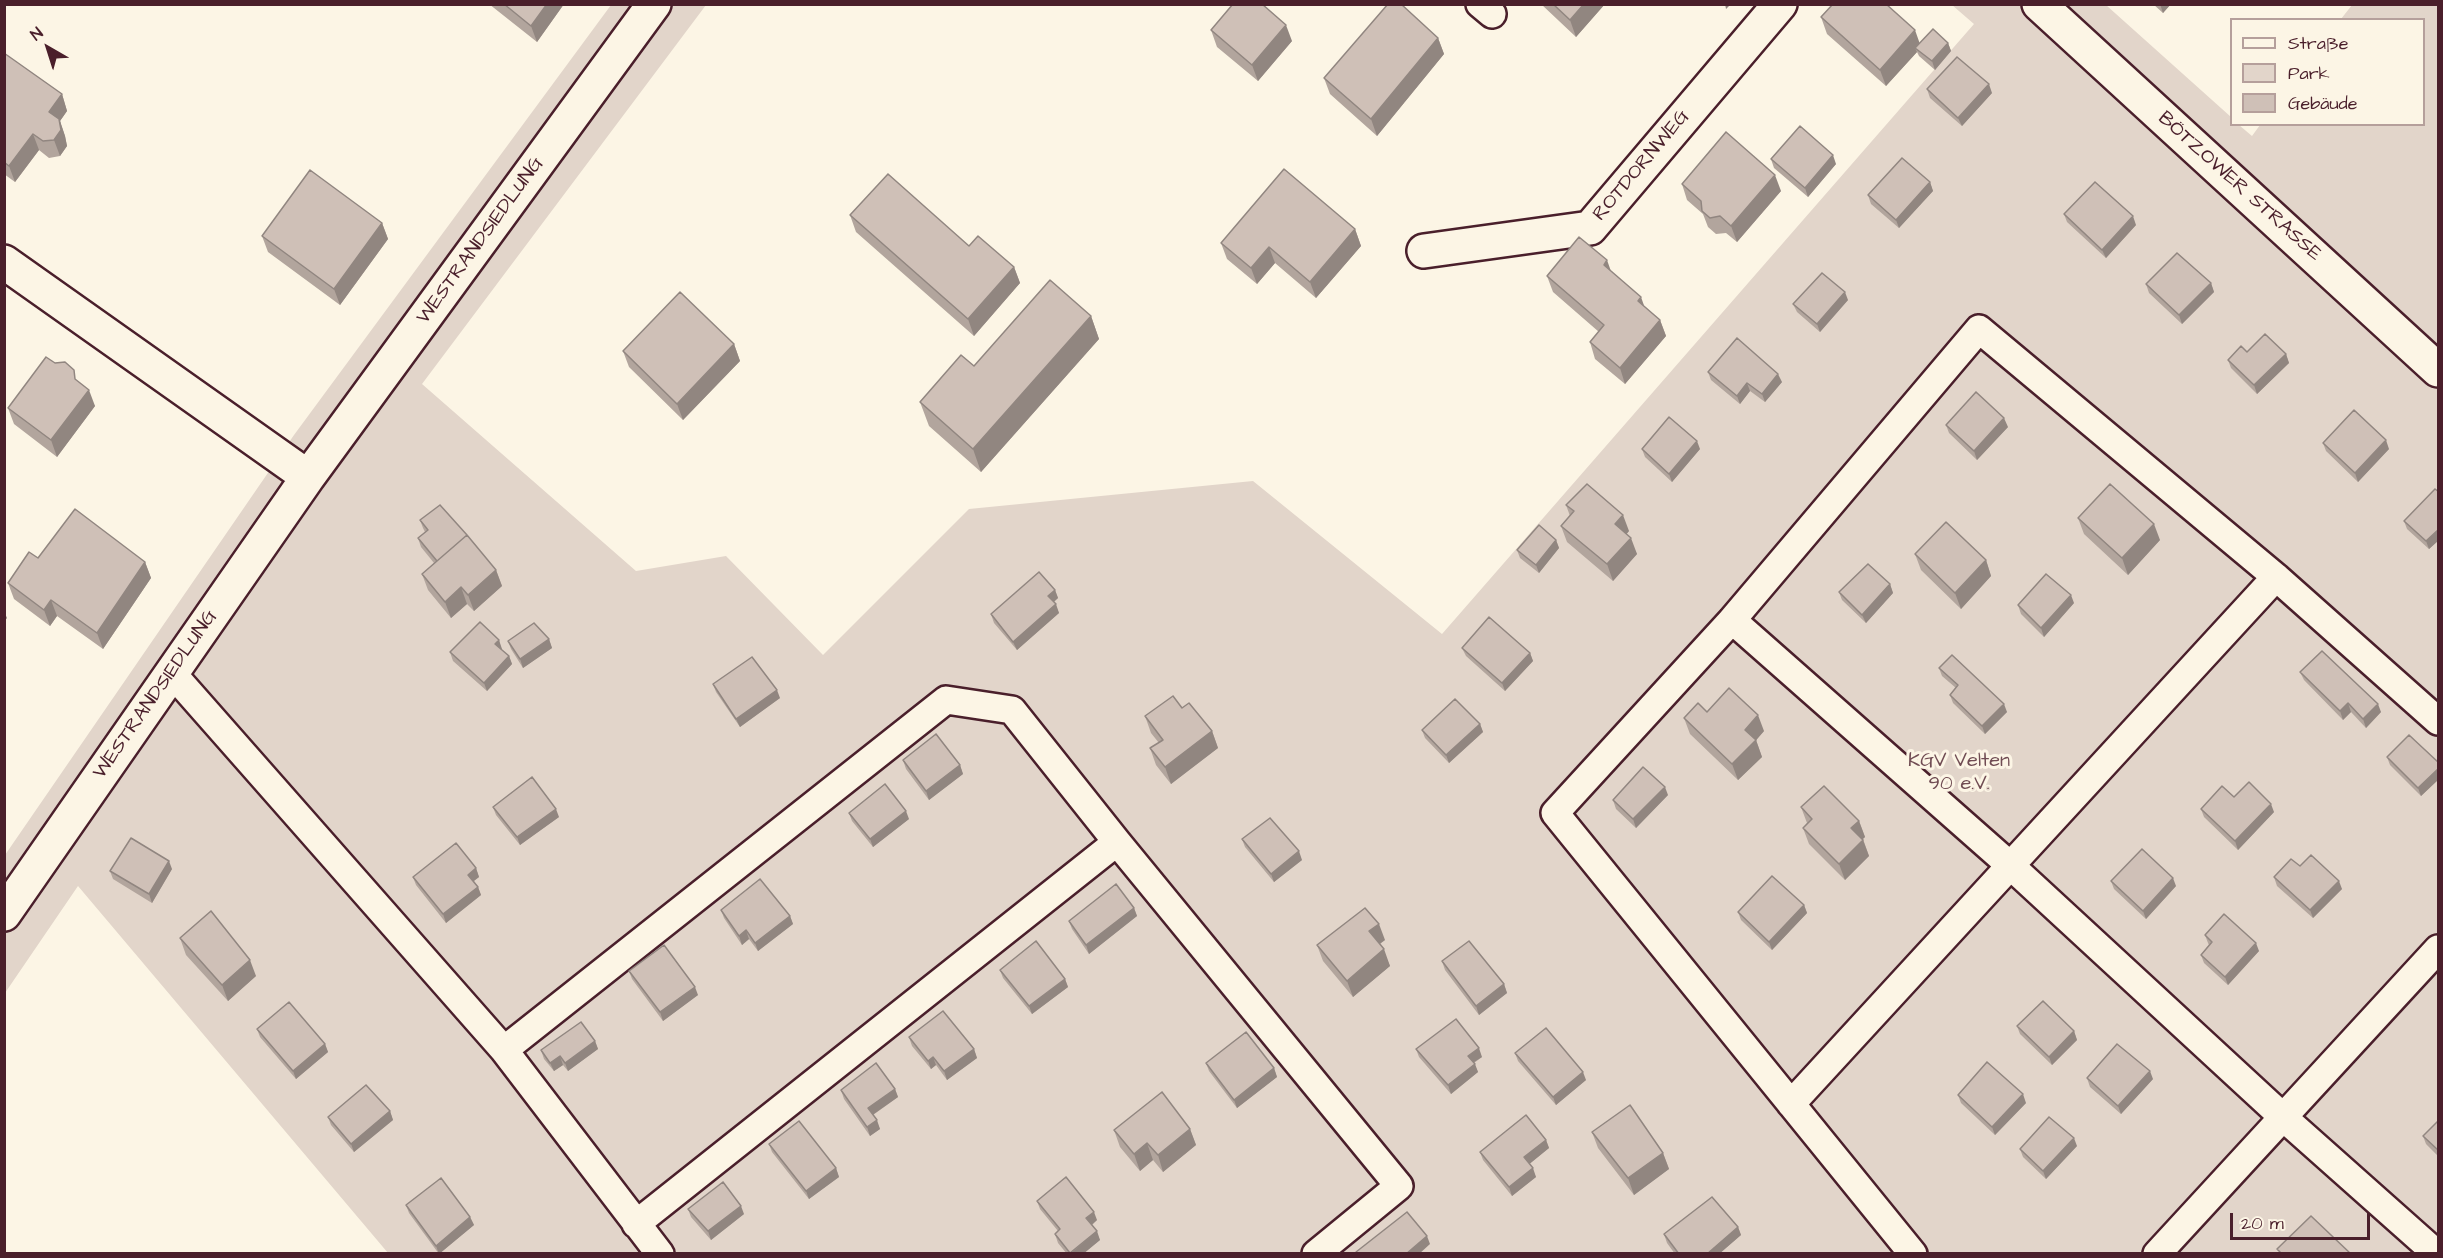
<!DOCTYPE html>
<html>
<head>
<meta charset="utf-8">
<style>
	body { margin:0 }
	#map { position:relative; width:2443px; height:1258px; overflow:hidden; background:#fcf5e5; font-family:"Architects Daughter",sans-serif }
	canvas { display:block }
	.frame { position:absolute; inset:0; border:6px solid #4a1f2b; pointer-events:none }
	.legend { position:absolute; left:2230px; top:18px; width:195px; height:108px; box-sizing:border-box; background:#fcf5e5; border:2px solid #b59f9b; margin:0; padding:8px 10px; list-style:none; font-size:18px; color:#4a1f2b }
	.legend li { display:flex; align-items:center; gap:12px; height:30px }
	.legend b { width:30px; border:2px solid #b59f9b }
	.north { position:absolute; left:18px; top:18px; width:60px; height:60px; -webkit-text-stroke:4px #fcf5e5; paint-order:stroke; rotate:321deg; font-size:16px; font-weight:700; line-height:24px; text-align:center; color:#4a1f2b }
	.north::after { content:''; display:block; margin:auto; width:21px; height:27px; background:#4a1f2b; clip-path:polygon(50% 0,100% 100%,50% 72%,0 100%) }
	.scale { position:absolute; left:2230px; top:1213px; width:140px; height:27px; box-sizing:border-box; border:3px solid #4a1f2b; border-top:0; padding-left:8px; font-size:18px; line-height:21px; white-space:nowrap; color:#4a1f2b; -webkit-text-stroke:4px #fcf5e5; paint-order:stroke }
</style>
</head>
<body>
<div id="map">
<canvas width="2443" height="1258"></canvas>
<div class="frame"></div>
<ul class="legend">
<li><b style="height:8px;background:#fcf5e5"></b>Straße</li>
<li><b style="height:16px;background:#e2d5ca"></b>Park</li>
<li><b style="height:16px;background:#cfc0b7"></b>Gebäude</li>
</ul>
<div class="north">N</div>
<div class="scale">20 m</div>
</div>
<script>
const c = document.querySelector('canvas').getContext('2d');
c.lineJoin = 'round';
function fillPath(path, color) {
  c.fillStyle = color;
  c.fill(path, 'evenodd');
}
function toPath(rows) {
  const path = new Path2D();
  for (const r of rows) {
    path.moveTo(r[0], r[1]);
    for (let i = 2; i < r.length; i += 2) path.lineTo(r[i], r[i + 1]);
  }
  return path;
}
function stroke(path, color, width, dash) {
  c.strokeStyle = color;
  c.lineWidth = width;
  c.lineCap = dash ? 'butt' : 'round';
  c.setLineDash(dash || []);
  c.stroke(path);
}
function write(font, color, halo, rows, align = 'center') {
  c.font = font + ' "Architects Daughter",sans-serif';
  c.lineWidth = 6;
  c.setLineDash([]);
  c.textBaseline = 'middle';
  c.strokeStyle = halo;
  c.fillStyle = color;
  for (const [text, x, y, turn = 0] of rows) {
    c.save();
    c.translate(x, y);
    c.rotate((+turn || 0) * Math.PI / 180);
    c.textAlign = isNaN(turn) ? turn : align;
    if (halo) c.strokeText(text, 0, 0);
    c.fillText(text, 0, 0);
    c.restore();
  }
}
const green = toPath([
	[611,5,706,5,422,384,636,571,726,556,823,655,969,509,1253,481,1442,634,1974,24,1952,5,2106,5,2231,117,2232,124,2239,125,2252,136,2260,125,2424,124,2424,20,2341,19,2352,5,2438,5,2438,1253,388,1253,78,886,5,993,5,855,294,435]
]);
const service = toPath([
	[1480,4,1492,14],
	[1732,620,2012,867,2284,1118,2437,1254],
	[171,672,504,1050,660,1254],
	[504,1050,946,700,1012,710,1117,842,1399,1186,1316,1254],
	[1791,1104,2276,577],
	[636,1224,1117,842],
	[1913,1254,1555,813,1732,620,1979,329,2276,577,2438,721],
	[2157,1254,2438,949]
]);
const minor = toPath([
	[1424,251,1590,228,1780,4],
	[4,262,308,477],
	[4,914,308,477,654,4]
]);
const tertiary = toPath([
	[2039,4,2438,370]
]);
const wall = toPath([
	[489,4,564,4,537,42],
	[1541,4,1605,4,1576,37],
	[2153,4,2171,4,2163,13],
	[1821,17,1920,43,1948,43,1951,51,1935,70,1919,56,1917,52,1886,86,1827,34],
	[1211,30,1292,41,1258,81,1217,47],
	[1438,38,1444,54,1377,136,1330,94,1324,78],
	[4,53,62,94,67,111,60,121,65,136,67,146,60,156,49,158,39,150,15,182,4,174],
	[1927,89,1992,93,1962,126,1930,98],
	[1771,159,1836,164,1808,197,1774,168],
	[1930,182,1933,191,1899,228,1871,204,1868,195],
	[1682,184,1781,191,1737,242,1726,233,1716,234,1708,227,1703,214,1687,200],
	[2064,214,2136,225,2106,258,2067,222],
	[850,215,969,246,1014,267,1020,283,974,336,856,232],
	[382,223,388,239,340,305,268,252,262,236],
	[1355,229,1361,246,1316,298,1275,263,1257,284,1227,259,1221,243],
	[1610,271,1645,307,1660,320,1666,336,1625,384,1595,359,1590,342,1599,332,1553,292,1547,276],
	[2211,283,2214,292,2182,324,2149,293,2146,284],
	[1848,300,1820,332,1797,312,1793,304],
	[1091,316,1099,339,981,472,929,426,920,402,974,366],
	[734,344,740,361,683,420,629,367,623,351],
	[2247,352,2286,354,2289,363,2257,394,2231,368,2228,360],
	[1708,372,1782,382,1765,402,1750,391,1740,404,1711,380],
	[79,382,95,406,57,457,14,424,8,408],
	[1946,425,2008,427,1977,460,1949,433],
	[2323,443,2389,449,2358,482,2326,451],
	[1642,449,1700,449,1672,482,1645,457],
	[2439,492,2439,540,2429,549,2407,529,2404,521],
	[1566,505,1629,531,1626,534,1637,554,1613,581,1567,542,1561,526,1570,516],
	[2078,518,2160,540,2128,575,2084,534],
	[420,520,496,570,502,586,474,611,467,604,451,618,428,590,422,574,434,563,421,547,418,538,425,532,423,528],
	[1556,540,1559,548,1539,573,1520,558,1517,550],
	[1915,554,1986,560,1991,576,1961,609,1921,570],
	[38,558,145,562,151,578,103,649,57,616,50,626,14,599,8,583],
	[1890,584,1893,593,1866,623,1842,600,1839,592],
	[1055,590,1058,598,1054,602,1059,613,1017,650,994,623,991,614],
	[2074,603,2044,637,2021,614,2018,605],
	[549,639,552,648,523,668,511,649,508,641],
	[499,640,501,649,509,656,512,664,487,691,453,661,450,652],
	[1462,648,1530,653,1533,661,1505,691,1466,656],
	[1939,668,2007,712,1985,734,1953,703,1950,695,1956,688,1942,676],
	[2300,672,2381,712,2366,728,2351,712,2343,720,2304,680],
	[713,684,780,698,740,727,716,692],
	[1182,708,1212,731,1218,748,1171,784,1156,765,1150,748,1159,743,1151,733,1145,716],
	[1707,712,1764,731,1756,740,1762,757,1738,780,1690,734,1684,718],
	[1480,724,1483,732,1449,763,1425,738,1422,730],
	[2387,757,2439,763,2439,779,2421,796,2390,765],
	[903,760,960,765,963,774,929,800,906,769],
	[1668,795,1636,828,1616,809,1613,800],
	[2234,797,2274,812,2238,850,2204,817,2201,809],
	[493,807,559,817,520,845,496,815],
	[1801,807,1859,821,1865,837,1863,839,1869,856,1845,880,1809,844,1803,828,1807,823],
	[849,813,909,819,873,847,852,821],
	[1242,839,1302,860,1274,882,1245,847],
	[2300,866,2342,889,2313,918,2277,886,2274,877],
	[476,868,479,877,474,881,478,887,481,895,446,923,416,885,413,877],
	[172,869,152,903,113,879,110,871],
	[2111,881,2176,886,2146,919,2114,889],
	[1804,905,1807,913,1772,950,1741,920,1738,912],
	[1134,908,1137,916,1089,954,1072,929,1069,921],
	[721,910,790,916,793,924,758,951,749,939,742,945,724,918],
	[2205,935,2259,951,2228,985,2204,963,2201,955,2209,945,2208,943],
	[180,938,256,976,228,1001,186,955],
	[1385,940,1380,944,1390,966,1353,997,1323,961,1317,945],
	[1442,961,1504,984,1507,993,1479,1015,1445,970],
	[1000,970,1065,979,1068,987,1032,1014,1003,978],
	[629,971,698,995,663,1021,632,979],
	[2017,1026,2074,1031,2077,1040,2052,1065,2020,1034],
	[257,1029,325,1044,328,1052,296,1079,260,1037],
	[909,1037,974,1049,977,1058,947,1080,936,1065,931,1069,912,1046],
	[595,1041,598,1049,568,1071,563,1065,554,1071,544,1059,541,1050],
	[1416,1049,1482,1057,1474,1063,1478,1072,1451,1094,1419,1057],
	[1515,1053,1586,1080,1556,1105,1518,1061],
	[1206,1063,1274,1068,1277,1077,1237,1108,1209,1071],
	[2087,1078,2153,1079,2121,1114,2090,1087],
	[895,1089,898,1097,873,1115,880,1129,870,1136,844,1099,841,1090],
	[1958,1095,2026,1103,1995,1135,1961,1103],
	[390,1111,393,1120,354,1152,331,1125,328,1117],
	[2439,1120,2439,1157,2426,1144,2423,1136],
	[1190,1129,1196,1145,1163,1172,1153,1160,1140,1171,1120,1147,1114,1130],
	[1592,1132,1663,1153,1669,1169,1634,1195,1598,1148],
	[1546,1140,1549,1148,1529,1164,1536,1177,1512,1196,1483,1160,1480,1152],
	[769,1144,836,1168,839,1177,809,1199,772,1152],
	[2077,1146,2046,1179,2023,1157,2020,1149],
	[1037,1201,1097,1220,1092,1225,1100,1240,1083,1254,1067,1254,1058,1243,1055,1234,1058,1231,1040,1209],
	[406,1205,470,1217,474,1225,439,1254,409,1213],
	[688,1209,744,1214,711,1240,691,1217],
	[1738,1227,1741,1235,1719,1254,1675,1254,1667,1243,1664,1234]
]);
const shadedWall = toPath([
	[547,4,564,4,537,42,531,26],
	[1584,4,1605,4,1576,37,1570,20],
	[1725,4,1731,4,1726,9],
	[2160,4,2171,4,2163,13],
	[1286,25,1292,41,1258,81,1252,65],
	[1915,30,1921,47,1915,48,1917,52,1886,86,1880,70],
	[1438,38,1444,54,1377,136,1371,119],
	[1948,43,1951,51,1935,70,1932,61],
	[1989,84,1992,93,1962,126,1958,118],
	[62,94,67,111,60,121,65,136,67,146,60,156,54,140,49,112],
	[33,134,39,150,15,182,9,166],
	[1833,155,1836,164,1808,197,1805,188],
	[1775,175,1781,191,1737,242,1731,226],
	[1930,182,1933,191,1899,228,1896,220],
	[2133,216,2136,225,2106,258,2102,250],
	[382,223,388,239,340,305,334,289],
	[1355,229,1361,246,1316,298,1310,282],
	[1269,247,1275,263,1257,284,1251,268],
	[1607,260,1613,277,1604,265],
	[1014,267,1020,283,974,336,968,319],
	[2211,283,2214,292,2182,324,2179,315],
	[1845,292,1848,300,1820,332,1817,324],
	[1641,297,1647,314,1638,301],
	[1091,316,1099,339,981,472,973,449],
	[1660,320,1666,336,1625,384,1620,368],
	[734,344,740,361,683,420,677,404],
	[2286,354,2289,363,2257,394,2254,385],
	[1778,374,1782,382,1765,402,1762,394],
	[1747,383,1750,391,1740,404,1737,396],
	[89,390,95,406,57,457,51,440],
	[2004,418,2008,427,1977,460,1974,451],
	[2386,440,2389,449,2358,482,2355,473],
	[1697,441,1700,449,1672,482,1669,474],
	[1623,515,1629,531,1621,541,1615,524],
	[2154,524,2160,540,2128,575,2122,558],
	[2439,529,2439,540,2429,549,2426,541],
	[1631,538,1637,554,1613,581,1607,564],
	[1556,540,1559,548,1539,573,1536,565],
	[1986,560,1991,576,1961,609,1955,593],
	[145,562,151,578,103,649,97,633],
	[496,570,502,586,474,611,468,595],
	[1890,584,1893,593,1866,623,1862,615],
	[461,587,467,604,451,618,445,602],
	[1055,590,1058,598,1051,604,1048,596],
	[2071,595,2074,603,2044,637,2041,628],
	[51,600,57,616,50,626,44,610],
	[1056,604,1059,613,1017,650,1013,642],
	[4,611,7,618,4,622],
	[549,639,552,648,523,668,520,659],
	[499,640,502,649,498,653,495,644],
	[1530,653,1533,661,1505,691,1502,683],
	[509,656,512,664,487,691,484,683],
	[777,690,780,698,740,727,736,719],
	[2348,703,2351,712,2343,720,2340,711],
	[2004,704,2007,712,1985,734,1982,726],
	[2378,704,2381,712,2366,728,2363,719],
	[1758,715,1764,731,1752,745,1756,740,1762,757,1738,780,1732,764,1745,730],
	[1480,724,1483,732,1449,763,1446,755],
	[1212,731,1218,748,1171,784,1165,767],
	[960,765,963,774,929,800,926,791],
	[2439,768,2439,779,2421,796,2418,788],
	[1665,787,1668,795,1636,828,1633,819],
	[2271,804,2274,812,2238,850,2235,841],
	[556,809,559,817,520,845,517,837],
	[906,811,909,819,873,847,870,839],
	[1859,821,1865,837,1857,844,1851,828],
	[1863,840,1869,856,1845,880,1839,864],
	[1299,851,1302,860,1274,882,1271,874],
	[169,861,172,869,152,903,149,894],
	[476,868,479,877,471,883,468,875],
	[2173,878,2176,886,2146,919,2143,911],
	[2339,881,2342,889,2313,918,2310,910],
	[478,887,481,895,446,923,443,914],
	[1804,905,1807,913,1772,950,1769,942],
	[1134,908,1137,916,1089,954,1086,945],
	[790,916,793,924,758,951,755,943],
	[1379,924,1385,940,1375,947,1369,931],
	[746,930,749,939,742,945,739,936],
	[2256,943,2259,951,2228,985,2225,977],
	[1384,949,1390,966,1353,997,1347,981],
	[250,960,256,976,228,1001,222,985],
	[1065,979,1068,987,1032,1014,1029,1006],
	[1504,984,1507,993,1479,1015,1476,1006],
	[695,987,698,995,663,1021,660,1012],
	[2074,1031,2077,1040,2052,1065,2049,1057],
	[595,1041,598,1049,568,1071,565,1063],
	[325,1044,328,1052,296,1079,293,1071],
	[1479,1048,1482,1057,1471,1064,1468,1056],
	[974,1049,977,1058,947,1080,944,1071],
	[560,1056,563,1065,554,1071,550,1063],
	[933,1057,936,1065,931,1069,928,1061],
	[1475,1064,1478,1072,1451,1094,1448,1085],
	[1274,1068,1277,1077,1237,1108,1234,1100],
	[2150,1071,2153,1079,2121,1114,2118,1106],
	[1583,1072,1586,1080,1556,1105,1553,1097],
	[895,1089,898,1097,871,1116,868,1108],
	[2023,1094,2026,1103,1995,1135,1992,1127],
	[390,1111,393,1120,354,1152,351,1144],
	[877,1120,880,1129,870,1136,867,1127],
	[1190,1129,1196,1145,1163,1172,1158,1155],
	[2074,1138,2077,1146,2046,1179,2043,1171],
	[1546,1140,1549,1148,1527,1166,1524,1157],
	[1147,1143,1153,1160,1140,1171,1134,1154],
	[1663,1153,1669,1169,1634,1195,1628,1178],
	[836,1168,839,1177,809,1199,806,1191],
	[1533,1168,1536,1177,1512,1196,1509,1187],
	[741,1206,744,1214,711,1240,708,1231],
	[1094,1212,1097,1220,1089,1227,1086,1218],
	[470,1217,474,1225,439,1254,436,1246],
	[1738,1227,1741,1235,1719,1254,1707,1254],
	[1097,1231,1100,1240,1083,1254,1070,1254],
	[1427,1236,1430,1244,1419,1254,1406,1254]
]);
const building = toPath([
	[504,4,547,4,531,26,504,4],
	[1233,4,1262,4,1286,25,1252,65,1211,30,1233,4],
	[1388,4,1401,4,1438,38,1371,119,1324,78,1388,4],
	[1553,4,1584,4,1570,20,1553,4],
	[1833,4,1886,4,1915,30,1880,70,1821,17,1833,4],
	[1933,29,1948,43,1932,61,1915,48,1933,29],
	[4,53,62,94,49,112,59,119,61,130,54,140,43,141,33,134,9,166,4,162,4,53],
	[1957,57,1989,84,1958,118,1927,89,1957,57],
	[1800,126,1833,155,1805,188,1771,159,1800,126],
	[1726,132,1775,175,1731,226,1720,216,1710,218,1702,211,1701,201,1682,184,1726,132],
	[1902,158,1930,182,1896,220,1868,195,1902,158],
	[1284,169,1355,229,1310,282,1269,247,1251,268,1221,243,1284,169],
	[310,170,382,223,334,289,262,236,310,170],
	[888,174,969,246,978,236,1014,267,968,319,850,215,888,174],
	[2095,182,2133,216,2102,250,2064,214,2095,182],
	[1579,237,1607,260,1604,265,1641,297,1638,301,1660,320,1620,368,1590,342,1604,325,1547,276,1579,237],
	[2177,253,2211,283,2179,315,2146,284,2177,253],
	[1822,273,1845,292,1817,324,1793,304,1822,273],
	[1050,280,1091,316,973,449,920,402,961,355,974,366,1050,280],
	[680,292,734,344,677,404,623,351,680,292],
	[2265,334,2286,354,2254,385,2228,360,2241,346,2247,352,2265,334],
	[1737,338,1778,374,1762,394,1747,383,1737,396,1708,372,1737,338],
	[46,357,55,363,65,362,74,370,75,379,89,390,51,440,8,408,46,357],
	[1976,392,2004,418,1974,451,1946,425,1976,392],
	[2354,410,2386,440,2355,473,2323,443,2354,410],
	[1669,417,1697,441,1669,474,1642,449,1669,417],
	[1587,484,1623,515,1615,524,1631,538,1607,564,1561,526,1574,511,1566,505,1587,484],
	[2110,484,2154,524,2122,558,2078,518,2110,484],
	[2435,489,2439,492,2439,529,2426,541,2404,521,2435,489],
	[440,505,467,535,437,561,418,538,428,530,420,520,440,505],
	[75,509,145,562,97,633,51,600,44,610,8,583,29,552,38,558,75,509],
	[1946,522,1986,560,1955,593,1915,554,1946,522],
	[1539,525,1556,540,1536,565,1517,550,1539,525],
	[467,535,496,570,468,595,461,587,445,602,422,574,467,535],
	[1868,564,1890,584,1862,615,1839,592,1868,564],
	[1039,572,1055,590,1048,596,1056,604,1013,642,991,614,1039,572],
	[2046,574,2071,595,2041,628,2018,605,2046,574],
	[1489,617,1530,653,1502,683,1462,648,1489,617],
	[480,622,499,640,495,644,509,656,484,683,450,652,480,622],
	[534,623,549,639,520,659,508,641,534,623],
	[2322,651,2378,704,2363,719,2348,703,2340,711,2300,672,2322,651],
	[1952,655,2004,704,1982,726,1950,695,1958,685,1939,668,1952,655],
	[752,657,777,690,736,719,713,684,752,657],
	[1729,688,1758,715,1745,730,1756,740,1732,764,1684,718,1698,703,1707,712,1729,688],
	[1173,696,1182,708,1189,703,1212,731,1165,767,1150,748,1163,740,1145,716,1173,696],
	[1455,699,1480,724,1446,755,1422,730,1455,699],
	[936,734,960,765,926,791,903,760,936,734],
	[2409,735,2439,763,2439,768,2418,788,2387,757,2409,735],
	[1643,767,1665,787,1633,819,1613,800,1643,767],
	[532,777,556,809,517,837,493,807,532,777],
	[2249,782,2271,804,2235,841,2201,809,2222,786,2234,797,2249,782],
	[885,784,906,811,870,839,849,813,885,784],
	[1824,786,1859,821,1851,828,1863,840,1839,864,1803,828,1812,819,1801,807,1824,786],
	[1270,818,1299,851,1271,874,1242,839,1270,818],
	[131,838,169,861,149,894,110,871,131,838],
	[456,843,476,868,468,875,478,887,443,914,413,877,456,843],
	[2142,849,2173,878,2143,911,2111,881,2142,849],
	[2311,855,2339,881,2310,910,2274,877,2291,859,2300,866,2311,855],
	[1772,876,1804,905,1769,942,1738,912,1772,876],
	[760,879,790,916,755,943,746,930,739,936,721,910,760,879],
	[1116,884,1134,908,1086,945,1069,921,1116,884],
	[1365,908,1379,924,1369,931,1384,949,1347,981,1317,945,1365,908],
	[211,911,250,960,222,985,180,938,211,911],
	[2224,914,2256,943,2225,977,2201,955,2212,942,2205,935,2224,914],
	[1036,941,1065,979,1029,1006,1000,970,1036,941],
	[1469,941,1504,984,1476,1006,1442,961,1469,941],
	[664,945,695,987,660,1012,629,971,664,945],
	[2043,1001,2074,1031,2049,1057,2017,1026,2043,1001],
	[289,1002,325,1044,293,1071,257,1029,289,1002],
	[943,1011,974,1049,944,1071,933,1057,928,1061,909,1037,943,1011],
	[1456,1019,1479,1048,1468,1056,1475,1064,1448,1085,1416,1049,1456,1019],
	[581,1022,595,1041,565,1063,560,1056,550,1063,541,1050,581,1022],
	[1546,1028,1583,1072,1553,1097,1515,1053,1546,1028],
	[1246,1032,1274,1068,1234,1100,1206,1063,1246,1032],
	[2117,1044,2150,1071,2118,1106,2087,1078,2117,1044],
	[1987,1062,2023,1094,1992,1127,1958,1095,1987,1062],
	[876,1063,895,1089,868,1108,877,1120,867,1127,841,1090,876,1063],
	[366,1085,390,1111,351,1144,328,1117,366,1085],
	[1162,1092,1190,1129,1158,1155,1147,1143,1134,1154,1114,1130,1162,1092],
	[1630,1105,1663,1153,1628,1178,1592,1132,1630,1105],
	[1526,1115,1546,1140,1524,1157,1533,1168,1509,1187,1480,1152,1526,1115],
	[2049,1117,2074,1138,2043,1171,2020,1149,2049,1117],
	[2439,1120,2439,1151,2423,1136,2439,1120],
	[799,1121,836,1168,806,1191,769,1144,799,1121],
	[1066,1177,1094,1212,1086,1218,1097,1231,1070,1253,1055,1234,1060,1229,1037,1201,1066,1177],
	[441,1178,470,1217,436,1246,406,1205,441,1178],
	[723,1182,741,1206,708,1231,688,1209,723,1182],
	[1712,1197,1738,1227,1707,1254,1679,1254,1664,1234,1712,1197],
	[1407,1212,1427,1236,1406,1254,1357,1254,1356,1252,1407,1212],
	[2311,1216,2351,1254,2282,1254,2277,1249,2311,1216]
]);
const streetNames = [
	["ROTDORNWEG",1642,166,-50],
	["BÖTZOWER STRASSE",2239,187,42],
	["WESTRANDSIEDLUNG",481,241,-54],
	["WESTRANDSIEDLUNG",156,695,-55]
];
const parkNames = [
	["KGV Velten",1959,762],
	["90 e.V.",1959,785]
];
fillPath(green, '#e2d5ca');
stroke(service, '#4a1f2b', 32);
stroke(minor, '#4a1f2b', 38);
stroke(tertiary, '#4a1f2b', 38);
stroke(service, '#fcf5e5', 27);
stroke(minor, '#fcf5e5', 33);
stroke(tertiary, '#fcf5e5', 33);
fillPath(wall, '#b2a59d');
fillPath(shadedWall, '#918680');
fillPath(building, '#cfc0b7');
stroke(building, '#918680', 1.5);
write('20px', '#4a1f2b', '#fcf5e5', streetNames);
write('20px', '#704c53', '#fcf5e5', parkNames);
</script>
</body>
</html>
